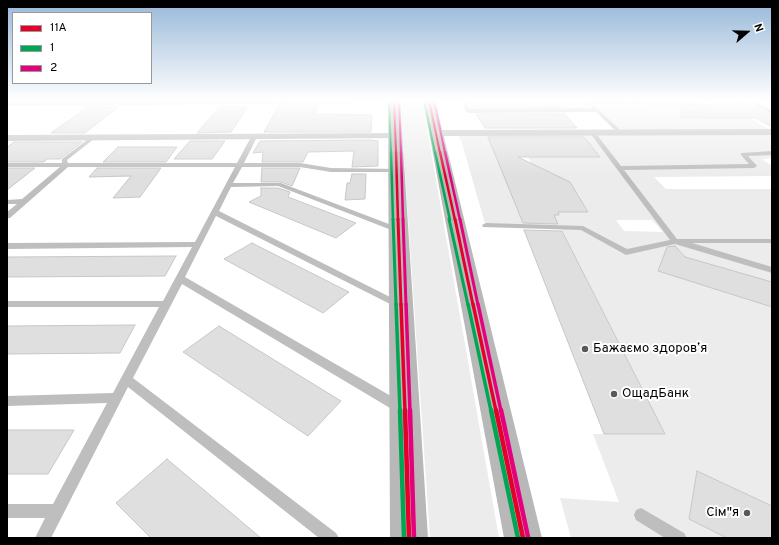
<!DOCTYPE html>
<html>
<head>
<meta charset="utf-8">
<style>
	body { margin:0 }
	#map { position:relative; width:779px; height:545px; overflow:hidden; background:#fff; font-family:Overpass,sans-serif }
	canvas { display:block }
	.frame { position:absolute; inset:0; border:8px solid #000; pointer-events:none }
	.legend { position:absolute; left:12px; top:12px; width:140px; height:72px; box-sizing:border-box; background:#fff; border:1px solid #999; margin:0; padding:5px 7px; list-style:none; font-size:12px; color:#000 }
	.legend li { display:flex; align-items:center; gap:8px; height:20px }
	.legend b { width:20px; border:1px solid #999 }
	.north { position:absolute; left:727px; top:12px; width:40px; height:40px; -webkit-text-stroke:3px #fff; paint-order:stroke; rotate:70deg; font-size:11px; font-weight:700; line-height:16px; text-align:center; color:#000 }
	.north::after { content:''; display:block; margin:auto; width:14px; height:18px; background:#000; clip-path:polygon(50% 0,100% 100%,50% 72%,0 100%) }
</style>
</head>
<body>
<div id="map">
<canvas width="779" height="545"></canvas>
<div class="frame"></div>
<ul class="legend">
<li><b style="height:5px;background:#e4002b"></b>11А</li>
<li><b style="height:5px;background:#00a651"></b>1</li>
<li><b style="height:5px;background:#e5007d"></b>2</li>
</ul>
<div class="north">N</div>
</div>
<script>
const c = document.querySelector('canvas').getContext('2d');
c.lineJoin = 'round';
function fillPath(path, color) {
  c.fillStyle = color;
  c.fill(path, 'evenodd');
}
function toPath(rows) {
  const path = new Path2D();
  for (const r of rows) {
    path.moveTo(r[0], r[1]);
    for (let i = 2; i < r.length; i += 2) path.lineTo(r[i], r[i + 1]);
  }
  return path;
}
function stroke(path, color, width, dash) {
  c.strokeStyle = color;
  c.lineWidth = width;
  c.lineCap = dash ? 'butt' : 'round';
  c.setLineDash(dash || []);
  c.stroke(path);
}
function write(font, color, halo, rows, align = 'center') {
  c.font = font + ' Overpass,sans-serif';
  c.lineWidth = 4;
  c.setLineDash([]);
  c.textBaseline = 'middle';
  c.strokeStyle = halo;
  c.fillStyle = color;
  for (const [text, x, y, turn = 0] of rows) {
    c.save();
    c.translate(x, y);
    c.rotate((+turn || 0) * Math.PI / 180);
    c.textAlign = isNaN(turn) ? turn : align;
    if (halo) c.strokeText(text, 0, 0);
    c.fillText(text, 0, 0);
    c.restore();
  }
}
const green = toPath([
	[400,100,422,100,499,538,430,538],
	[464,100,586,100,589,102,728,106,772,131,772,158,762,159,772,166,772,176,654,177,666,189,772,189,772,506,697,471,689,519,727,538,571,538,560,498,619,502,593,434,665,434,561,228,486,227,461,140,456,133,618,132,596,110,468,111],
	[491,145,590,145,600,157,528,157,535,170,570,182,588,211,558,212,559,215],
	[616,220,652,220,663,232,624,231],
	[588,100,712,100,677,102]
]);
const building = toPath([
	[470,100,554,100,560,107,473,107,470,100],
	[750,102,772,115,772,127,756,118,681,117,681,106,750,102],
	[279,105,319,105,315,114,372,115,371,132,264,132,279,105],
	[220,106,248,107,231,132,197,133,220,106],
	[88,107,118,107,85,133,51,133,88,107],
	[476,114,565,114,577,128,485,128,476,114],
	[488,137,584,137,600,157,518,157,570,182,588,212,558,212,559,215,554,215,558,224,523,223,488,137],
	[371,140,378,141,378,166,352,167,354,151,308,152,303,162,262,162,263,152,253,153,260,141,371,140],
	[190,141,225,141,212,159,174,159,190,141],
	[14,142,82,142,60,159,47,159,44,162,7,162,7,147,14,142],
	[118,147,177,147,166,162,103,162,118,147],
	[7,168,35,168,7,190,7,168],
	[97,168,161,168,140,197,113,198,131,176,89,177,97,168],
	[262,168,300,168,292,186,281,182,261,182,262,168],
	[352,174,366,174,365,199,345,200,347,183,350,183,352,174],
	[261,188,278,188,290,192,288,197,356,223,336,238,249,202,261,196,261,188],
	[524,230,562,231,665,434,604,434,524,230],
	[252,243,349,292,323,313,224,259,252,243],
	[675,246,685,257,772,282,772,307,658,271,667,247,675,246],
	[176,256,165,276,7,277,7,257,176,256],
	[135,325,120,353,7,354,7,326,135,325],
	[219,326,341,401,308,436,183,352,219,326],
	[7,430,74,430,48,474,7,474,7,430],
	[167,459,261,538,151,538,116,503,167,459],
	[697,471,772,506,772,538,727,538,689,519,697,471]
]);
const lane = toPath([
	[462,100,466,100,470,109,593,108,587,102,589,101,698,103,700,104,698,105,593,104,621,131,622,132,619,134,596,112,468,113,465,111,462,100],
	[754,101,772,110,772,114,752,103,752,101,754,101],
	[592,130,594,131,621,166,749,164,741,155,741,153,772,151,772,155,748,156,757,166,754,168,624,170,677,239,772,239,772,243,692,243,772,267,772,273,675,244,626,255,581,230,483,227,482,225,486,223,583,226,627,249,670,240,590,133,589,132,592,130],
	[254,135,257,137,244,163,300,163,331,168,399,169,399,171,397,172,331,172,300,167,242,167,233,183,281,183,402,229,403,231,402,233,399,233,278,186,231,187,219,211,402,303,404,305,402,307,396,307,216,216,185,277,403,403,405,407,403,411,399,412,395,411,182,284,133,378,336,533,339,538,319,538,128,387,51,538,35,538,45,518,7,518,7,504,53,504,107,403,7,406,7,396,113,393,159,307,7,307,7,301,163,301,192,247,7,249,7,243,195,242,235,167,68,167,10,218,7,218,7,212,17,204,7,204,7,200,22,199,60,167,7,167,7,163,62,163,62,159,92,136,95,138,94,139,67,160,68,163,237,163,251,137,254,135],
	[641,508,684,533,687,538,665,538,636,520,634,515,636,510,641,508]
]);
const street = toPath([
	[7,100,382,100,377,103,7,106,7,100],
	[772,129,772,135,436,136,430,133,436,130,772,129],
	[395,133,399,134,401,136,399,138,7,141,7,135,395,133]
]);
const secondary = toPath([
	[388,100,400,100,428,538,390,538,388,100],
	[423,100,435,100,542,538,504,538,423,100]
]);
const bus1Far4 = toPath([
	[394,100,396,153],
	[429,100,440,153]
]);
const bus1Far3 = toPath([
	[396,152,398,220],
	[440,152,455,220]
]);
const bus1Far2 = toPath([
	[398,219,401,305],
	[455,219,473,305]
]);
const bus1Far1 = toPath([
	[401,304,405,411],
	[473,304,496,411]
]);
const bus1 = toPath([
	[405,410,409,538],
	[496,410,523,538]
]);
const bus2Far4 = toPath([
	[389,100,391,153],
	[424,101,435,153]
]);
const bus2Far3 = toPath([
	[391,152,393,220],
	[435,152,450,220]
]);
const bus2Far2 = toPath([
	[393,219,396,305],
	[449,219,468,305]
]);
const bus2Far1 = toPath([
	[396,304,400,411],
	[468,304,491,411]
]);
const bus2 = toPath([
	[400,410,404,538],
	[491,410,518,538]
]);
const bus3Far4 = toPath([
	[399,100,401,153],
	[434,100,445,153]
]);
const bus3Far3 = toPath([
	[401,152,403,220],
	[445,152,460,220]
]);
const bus3Far2 = toPath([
	[403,219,406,305],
	[460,219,478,305]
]);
const bus3Far1 = toPath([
	[406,304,410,411],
	[478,304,501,411]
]);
const bus3 = toPath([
	[410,410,414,538],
	[501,410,528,537]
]);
const markers = [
	[585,349,4,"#595959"],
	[614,394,4,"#595959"],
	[747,513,4,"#595959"]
];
const nearPoinames = [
	["Бажаємо здоровʼя",593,349],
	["ОщадБанк",622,394],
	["Сім\"я",739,513,"right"]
];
fillPath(green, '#ececec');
fillPath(building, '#dfdfdf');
stroke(building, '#c7c7c7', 1);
fillPath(lane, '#bebebe');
fillPath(street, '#bebebe');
fillPath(secondary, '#b8b8b8');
stroke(bus1Far4, '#e4002b', 2);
stroke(bus1Far3, '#e4002b', 2.5);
stroke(bus1Far2, '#e4002b', 3);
stroke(bus1Far1, '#e4002b', 3.5);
stroke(bus1, '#e4002b', 4.5);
stroke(bus2Far4, '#00a651', 2);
stroke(bus2Far3, '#00a651', 2.5);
stroke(bus2Far2, '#00a651', 3);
stroke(bus2Far1, '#00a651', 3.5);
stroke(bus2, '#00a651', 4.5);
stroke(bus3Far4, '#e5007d', 2);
stroke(bus3Far3, '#e5007d', 2.5);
stroke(bus3Far2, '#e5007d', 3);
stroke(bus3Far1, '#e5007d', 3.5);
stroke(bus3, '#e5007d', 4.5);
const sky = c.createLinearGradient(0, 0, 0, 176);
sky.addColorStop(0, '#97b8d8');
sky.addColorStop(0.57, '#fff');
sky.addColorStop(1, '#ffffff00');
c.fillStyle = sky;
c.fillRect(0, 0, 779, 176);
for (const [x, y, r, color] of markers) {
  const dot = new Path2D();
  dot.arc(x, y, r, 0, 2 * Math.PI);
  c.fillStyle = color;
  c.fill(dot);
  stroke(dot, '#fff', 1.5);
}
write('13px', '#000', '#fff', nearPoinames, 'left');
</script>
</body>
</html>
